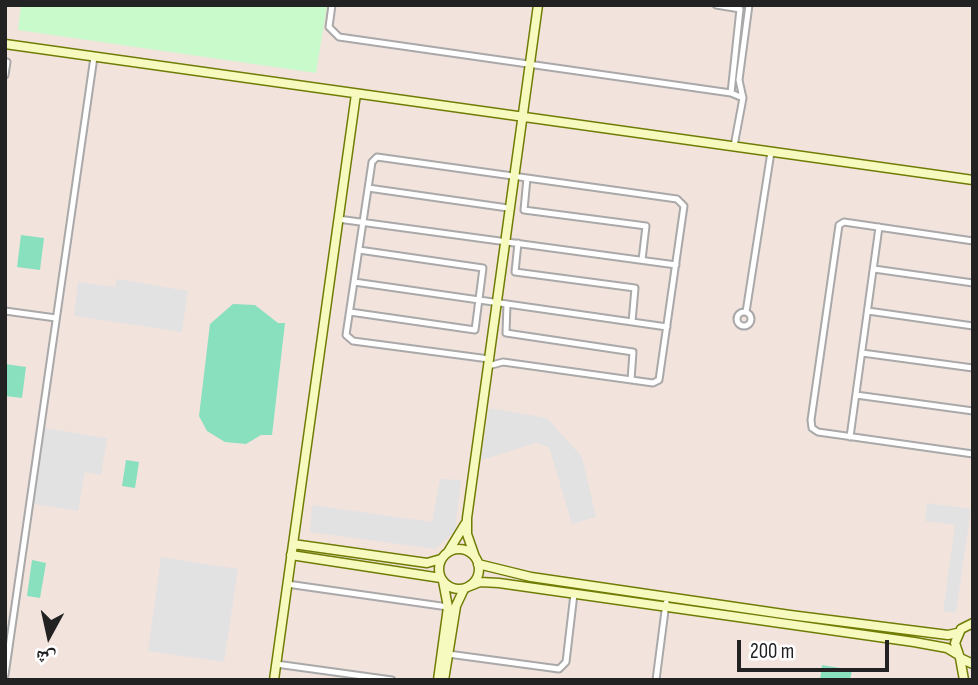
<!DOCTYPE html>
<html>
<head>
<meta charset="utf-8">
<style>
	body { margin:0 }
	#map { position:relative; width:978px; height:685px; overflow:hidden; background:#f2efe9; font-family:"Sofia Sans Condensed","Noto Naskh Arabic",sans-serif }
	canvas { display:block }
	.frame { position:absolute; inset:0; border:7px solid #222; pointer-events:none }
	.north { position:absolute; left:14px; top:601px; width:70px; height:70px; -webkit-text-stroke:5px #fff; paint-order:stroke; rotate:188deg; font-size:19px; font-weight:700; line-height:28px; text-align:center; color:#222 }
	.north::after { content:''; display:block; margin:auto; width:24px; height:32px; background:#222; clip-path:polygon(50% 0,100% 100%,50% 72%,0 100%) }
	.scale { position:absolute; left:737px; top:640px; width:152px; height:32px; box-sizing:border-box; border:4px solid #222; border-top:0; padding-left:9px; font-size:21px; line-height:24px; white-space:nowrap; color:#222; -webkit-text-stroke:5px #fff; paint-order:stroke }
</style>
</head>
<body>
<div id="map">
<canvas width="978" height="685"></canvas>
<div class="frame"></div>
<div class="north">ش</div>
<div class="scale">200 m</div>
</div>
<script>
const c = document.querySelector('canvas').getContext('2d');
c.lineJoin = 'round';
function fillPath(path, color) {
  c.fillStyle = color;
  c.fill(path, 'evenodd');
}
function toPath(rows) {
  const path = new Path2D();
  for (const r of rows) {
    if (r.length === 3) {
      path.moveTo(r[0] + r[2], r[1]);
      path.arc(r[0], r[1], r[2], 0, 2 * Math.PI);
      continue;
    }
    path.moveTo(r[0], r[1]);
    for (let i = 2; i < r.length; i += 2) path.lineTo(r[i], r[i + 1]);
  }
  return path;
}
function stroke(path, color, width, dash) {
  c.strokeStyle = color;
  c.lineWidth = width;
  c.lineCap = dash ? 'butt' : 'round';
  c.setLineDash(dash || []);
  c.stroke(path);
}
const military = toPath([
	[5,5,973,5,973,680,5,680]
]);
const park = toPath([
	[21,5,327,5,316,73,18,30]
]);
const pitch = toPath([
	[21,235,44,238,40,270,17,267],
	[233,304,255,305,278,323,285,323,272,435,261,435,246,444,225,442,207,431,199,416,210,324],
	[5,364,26,367,22,398,5,396],
	[126,460,139,462,135,488,122,486],
	[32,560,46,563,40,598,27,596],
	[822,665,852,670,850,680,820,680]
]);
const parking = toPath([
	[117,279,188,291,182,332,74,316,78,282,115,287],
	[489,408,547,418,582,457,596,517,572,524,549,447,536,443,481,460],
	[45,428,107,438,101,475,85,472,78,511,33,504],
	[440,479,461,480,455,531,435,549,310,532,312,505,432,522],
	[927,503,971,509,956,613,943,611,955,525,925,521],
	[161,557,238,569,224,662,148,651]
]);
const street = toPath([
	[332,5,329,27,339,37,731,93,743,98],
	[716,5,740,9,731,93],
	[5,75,7,62],
	[734,146,743,98,739,80,749,5],
	[527,178,524,210,646,226,642,260],
	[368,188,508,208],
	[338,219,676,265],
	[973,241,844,222,839,225,811,420,812,428,818,432,973,454],
	[518,243,515,272,635,288,632,322],
	[874,269,973,283],
	[354,282,667,327],
	[507,304,506,333,633,352,631,380],
	[5,311,56,318],
	[868,311,973,326],
	[744,319,7],
	[350,312,475,330,483,268,359,250],
	[746,312,771,152],
	[862,353,973,368],
	[488,366,503,362,653,383,659,380,684,206,677,199,377,157,372,162,346,335,353,341,489,359],
	[856,395,973,411],
	[850,437,879,227],
	[287,584,448,607],
	[448,654,559,669,566,662,574,594],
	[276,664,392,680],
	[5,675,94,57],
	[656,680,666,603]
]);
const secondary = toPath([
	[5,44,973,180],
	[293,544,427,563,441,559],
	[459,569,20],
	[448,552,465,524],
	[291,555,441,578],
	[475,557,467,534,467,518,538,5],
	[478,564,531,577,790,615,948,635,957,633],
	[470,586,480,582,499,583,914,642,947,648,957,654],
	[973,623,961,629,955,643,960,658,973,664],
	[960,658,964,680],
	[274,680,356,94],
	[438,680,448,607,443,581],
	[444,680,456,606,464,589]
]);
fillPath(military, '#f3e3dd');
fillPath(park, '#c8facc');
fillPath(pitch, '#88e0be');
fillPath(parking, '#e2e2e2');
stroke(street, '#a9a9a9', 9);
stroke(secondary, '#707d05', 11);
stroke(street, '#fff', 5);
stroke(secondary, '#f7fabf', 8);
</script>
</body>
</html>
